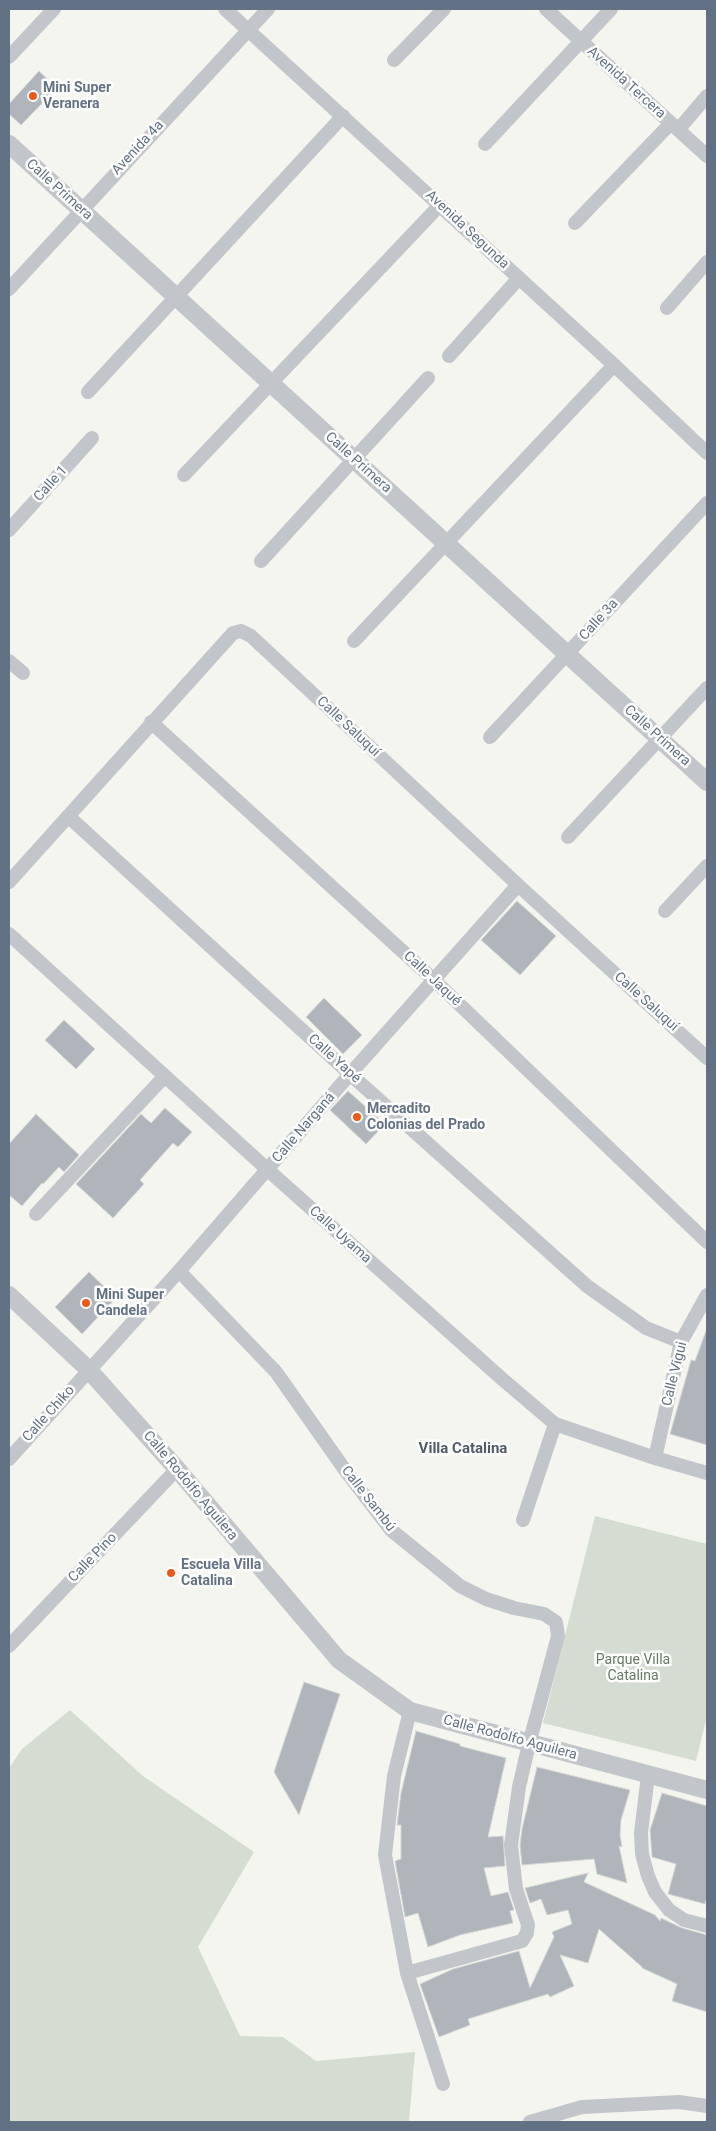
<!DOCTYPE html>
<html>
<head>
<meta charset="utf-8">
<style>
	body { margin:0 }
	#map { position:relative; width:716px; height:2131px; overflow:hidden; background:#f5f5f0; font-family:Roboto,sans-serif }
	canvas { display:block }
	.frame { position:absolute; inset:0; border:10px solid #627284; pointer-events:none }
</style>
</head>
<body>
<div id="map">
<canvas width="716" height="2131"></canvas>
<div class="frame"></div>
</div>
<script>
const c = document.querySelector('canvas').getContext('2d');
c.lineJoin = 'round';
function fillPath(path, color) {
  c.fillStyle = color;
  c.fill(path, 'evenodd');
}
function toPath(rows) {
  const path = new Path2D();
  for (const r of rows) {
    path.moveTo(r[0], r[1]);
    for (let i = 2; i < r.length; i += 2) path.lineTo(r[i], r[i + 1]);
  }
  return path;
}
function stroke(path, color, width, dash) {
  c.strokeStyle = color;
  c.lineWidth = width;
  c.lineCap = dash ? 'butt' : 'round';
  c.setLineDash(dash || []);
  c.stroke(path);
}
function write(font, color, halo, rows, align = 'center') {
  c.font = font + ' Roboto,sans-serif';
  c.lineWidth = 5;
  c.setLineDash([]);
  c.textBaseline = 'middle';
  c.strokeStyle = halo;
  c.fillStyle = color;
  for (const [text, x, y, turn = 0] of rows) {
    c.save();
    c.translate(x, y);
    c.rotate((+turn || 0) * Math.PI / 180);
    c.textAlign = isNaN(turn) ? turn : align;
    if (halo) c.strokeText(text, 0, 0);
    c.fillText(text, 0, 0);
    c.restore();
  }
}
const green = toPath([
	[595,1516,707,1544,707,1716,696,1761,543,1723],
	[70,1710,143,1776,254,1852,198,1947,240,2036,283,2037,316,2061,415,2052,409,2122,9,2122,9,1768,22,1749]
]);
const building = toPath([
	[39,71,57,88,21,125,9,114,9,104,39,71],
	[517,901,556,936,520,975,481,940,517,901],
	[324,998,362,1035,343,1054,306,1017,324,998],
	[64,1020,95,1049,76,1069,45,1040,64,1020],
	[348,1091,385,1124,366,1144,330,1110,348,1091],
	[165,1108,192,1132,178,1147,173,1143,140,1180,144,1184,113,1218,76,1184,141,1114,151,1123,165,1108],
	[36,1114,79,1155,64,1172,59,1167,43,1184,42,1183,22,1206,9,1195,9,1144,36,1114],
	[89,1272,116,1298,82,1334,55,1307,89,1272],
	[706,1331,707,1332,707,1445,670,1434,691,1360,695,1361,706,1331],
	[304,1682,340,1694,299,1815,274,1772,304,1682],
	[416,1731,460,1744,460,1746,506,1758,488,1837,503,1836,505,1866,484,1868,491,1896,508,1892,514,1910,510,1911,513,1923,460,1935,428,1947,418,1913,405,1917,395,1861,401,1859,401,1825,397,1825,401,1793,416,1731],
	[537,1767,630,1790,621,1820,620,1835,622,1847,619,1846,627,1883,597,1874,594,1859,522,1865,520,1845,522,1829,537,1767],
	[662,1793,707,1806,707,1897,705,1904,668,1894,676,1864,652,1857,650,1830,662,1793],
	[588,1873,584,1882,655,1915,660,1921,661,1918,682,1928,707,1935,707,2012,672,2001,677,1984,642,1968,642,1967,599,1929,588,1963,560,1955,574,1986,550,1997,548,1994,468,2019,470,2025,439,2037,420,1984,453,1969,519,1951,530,1988,554,1937,552,1932,572,1924,568,1910,547,1915,541,1899,530,1903,525,1888,588,1873]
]);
const minor = toPath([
	[225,9,614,365,707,453],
	[546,9,707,156],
	[9,57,54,9],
	[394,60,444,9],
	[678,130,707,96],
	[485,144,611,9],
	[575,223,671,123],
	[9,289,268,9],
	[667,308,707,262],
	[449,356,519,278],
	[88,392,343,116],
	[184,475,440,205],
	[9,530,92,438],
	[261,561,428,378],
	[354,641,614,365],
	[9,661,23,673],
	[151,722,434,980,707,1242],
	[490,737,707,503],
	[68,816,350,1074,587,1286,646,1328,681,1342],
	[568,837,707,688],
	[9,882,233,633,241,631,251,636,518,885,707,1058],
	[665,911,707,866],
	[9,934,268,1170,501,1378,555,1424,655,1458,707,1473],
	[36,1214,164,1077],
	[179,1271,276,1372,345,1470,391,1530,460,1586,486,1599,514,1608,544,1614,556,1622,558,1636,529,1744,519,1787,511,1845,516,1889,528,1925,527,1933,522,1941,407,1973],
	[655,1458,681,1342,707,1295],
	[9,1459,179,1271,350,1074,518,885],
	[523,1520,555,1424],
	[9,1646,177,1469],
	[410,1711,394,1776,385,1855,407,1973,443,2084],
	[648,1775,641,1833,642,1854,648,1876,655,1892,669,1910,684,1920,707,1926],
	[530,2122,582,2107,679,2102,707,2106]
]);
const tertiary = toPath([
	[9,144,707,782],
	[9,1295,88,1369,177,1469,339,1660,410,1711,707,1790]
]);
const markers = [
	[33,96,5,"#ef5917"],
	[357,1117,5,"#ef5917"],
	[86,1303,5,"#ef5917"],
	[171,1573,5,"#ef5917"]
];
const streetNames = [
	["Avenida Tercera",626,83,42],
	["Avenida 4a",138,148,-47],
	["Calle Primera",59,190,42],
	["Avenida Segunda",467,230,43],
	["Calle Primera",358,463,42],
	["Calle 1",51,484,-48],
	["Calle 3a",599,620,-48],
	["Calle Saluquí",348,727,43],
	["Calle Primera",657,736,42],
	["Calle Jaqué",432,979,43],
	["Calle Saluquí",646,1002,42],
	["Calle Yapé",334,1059,42],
	["Calle Narganá",304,1128,-49],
	["Calle Uyama",340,1235,42],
	["Calle Vigui",675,1374,-76],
	["Calle Chiko",49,1414,-48],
	["Calle Rodolfo Aguilera",190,1486,50],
	["Calle Sambú",368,1499,52],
	["Calle Pino",93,1558,-46],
	["Calle Rodolfo Aguilera",510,1738,15]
];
const poiNames = [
	["Mini Super",43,88],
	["Veranera",43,104],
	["Mercadito",367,1109],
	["Colonias del Prado",367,1125],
	["Mini Super",96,1295],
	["Candela",96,1311],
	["Escuela Villa",181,1565],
	["Catalina",181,1581]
];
const parkNames = [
	["Parque Villa",633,1660],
	["Catalina",633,1676]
];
const neighbourhoodNames = [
	["Villa Catalina",463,1449]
];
fillPath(green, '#d5dcd1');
fillPath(building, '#afb5bb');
stroke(building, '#d6d6d3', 1);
stroke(minor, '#c2c5c9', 14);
stroke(tertiary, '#c2c5c9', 18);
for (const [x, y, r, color] of markers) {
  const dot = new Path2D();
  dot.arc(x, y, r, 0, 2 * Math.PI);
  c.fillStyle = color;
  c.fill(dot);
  stroke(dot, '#fff', 2);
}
write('14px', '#627284', '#fff', streetNames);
write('bold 14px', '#627284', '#fff', poiNames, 'left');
write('14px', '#647a61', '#fff', parkNames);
write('bold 15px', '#505c68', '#fff', neighbourhoodNames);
</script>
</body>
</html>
